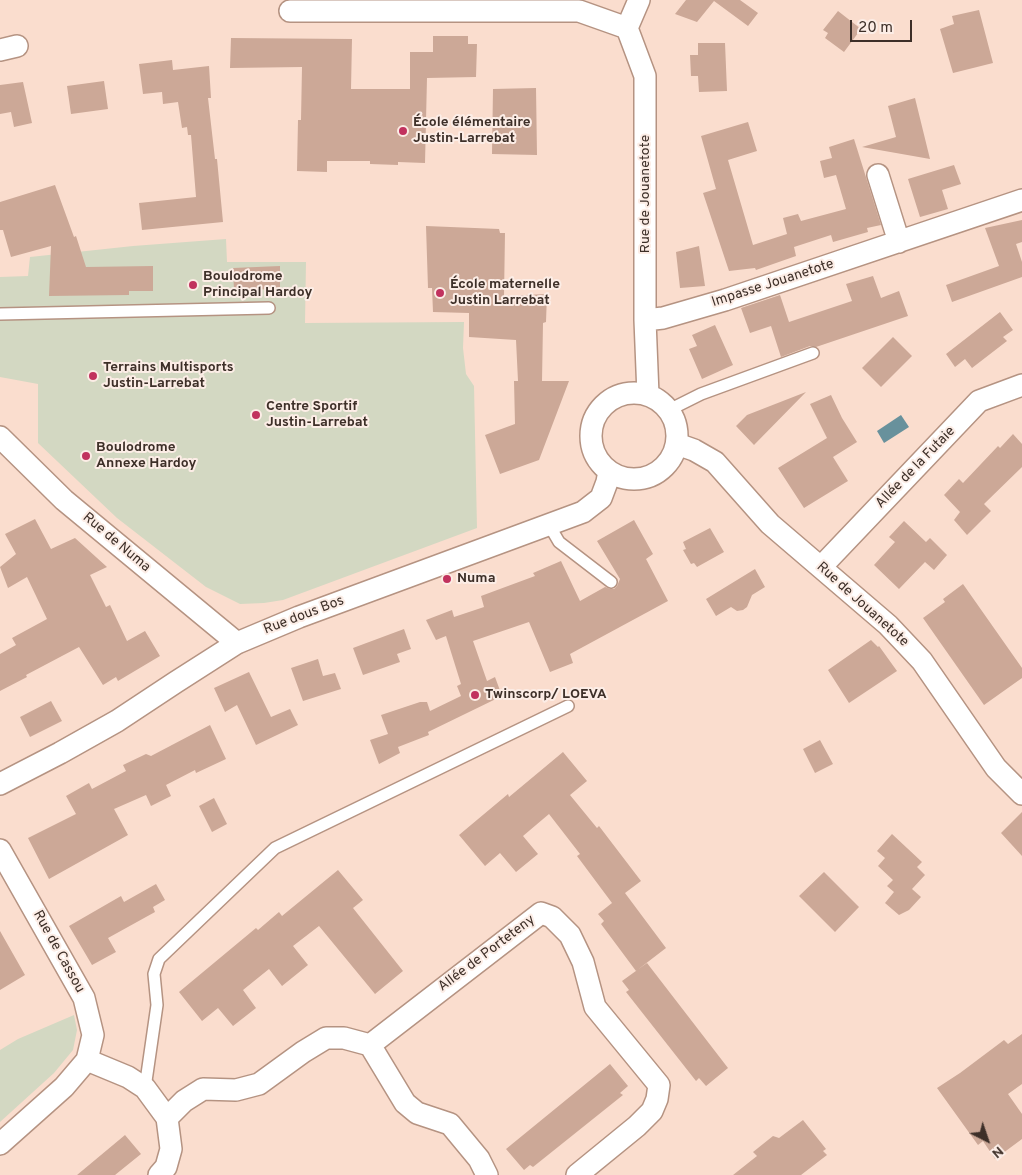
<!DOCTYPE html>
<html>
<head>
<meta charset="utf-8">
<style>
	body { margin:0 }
	#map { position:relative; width:1022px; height:1175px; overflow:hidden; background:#faddce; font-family:Overpass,sans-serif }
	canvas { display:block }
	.north { position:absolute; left:962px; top:1115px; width:50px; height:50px; -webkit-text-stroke:4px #fcede6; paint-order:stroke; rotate:139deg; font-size:14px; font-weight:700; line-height:20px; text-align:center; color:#3d2f28 }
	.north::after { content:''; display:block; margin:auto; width:18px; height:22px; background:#3d2f28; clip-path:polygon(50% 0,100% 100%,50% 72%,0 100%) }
	.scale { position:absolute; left:850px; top:20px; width:62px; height:22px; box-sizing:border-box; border:2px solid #3d2f28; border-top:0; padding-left:6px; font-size:15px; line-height:18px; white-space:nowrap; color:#3d2f28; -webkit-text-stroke:4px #fcede6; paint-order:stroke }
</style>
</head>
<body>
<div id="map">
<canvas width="1022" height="1175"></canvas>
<div class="north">N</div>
<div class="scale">20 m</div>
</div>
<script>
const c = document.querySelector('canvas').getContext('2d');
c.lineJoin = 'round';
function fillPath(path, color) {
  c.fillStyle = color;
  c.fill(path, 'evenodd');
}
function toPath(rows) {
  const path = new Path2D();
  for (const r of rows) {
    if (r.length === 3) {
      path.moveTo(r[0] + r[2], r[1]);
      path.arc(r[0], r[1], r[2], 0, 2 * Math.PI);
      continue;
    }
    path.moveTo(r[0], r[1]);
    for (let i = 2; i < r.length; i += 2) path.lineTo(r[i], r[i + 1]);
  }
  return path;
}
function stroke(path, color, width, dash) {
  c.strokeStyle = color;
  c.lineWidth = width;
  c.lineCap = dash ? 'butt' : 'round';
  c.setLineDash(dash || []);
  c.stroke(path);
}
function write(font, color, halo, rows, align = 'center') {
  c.font = font + ' Overpass,sans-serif';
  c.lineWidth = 4;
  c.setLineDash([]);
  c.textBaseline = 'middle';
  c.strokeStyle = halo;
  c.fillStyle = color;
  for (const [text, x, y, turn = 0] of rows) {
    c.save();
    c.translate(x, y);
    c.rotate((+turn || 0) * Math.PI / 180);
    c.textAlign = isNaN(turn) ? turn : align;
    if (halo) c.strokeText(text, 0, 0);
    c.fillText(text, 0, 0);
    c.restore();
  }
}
const green = toPath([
	[226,239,227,262,306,262,305,323,464,322,463,348,466,374,474,386,477,528,283,600,264,603,240,604,206,587,117,518,38,443,38,384,0,377,0,277,28,276,30,257,133,246],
	[74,1015,77,1030,73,1050,54,1073,0,1122,0,1050,18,1039]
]);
const water = toPath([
	[901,415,909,427,884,443,877,431]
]);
const building = toPath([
	[686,0,740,0,758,13,748,26,714,1,697,22,675,14],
	[979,10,993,63,953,73,940,29,954,24,952,16],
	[838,11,861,29,844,52,825,38,828,33,823,30],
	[433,36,468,36,468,44,477,44,476,77,427,78,425,163,398,162,398,165,370,164,370,161,327,161,327,172,297,171,298,120,301,120,302,67,230,68,231,38,352,39,351,89,410,89,410,52,433,52],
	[698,43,725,43,727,91,699,92,698,76,691,76,690,55,698,55],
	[172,60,173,70,209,66,211,98,208,98,215,159,217,159,223,222,142,230,139,203,196,197,191,135,188,135,187,127,182,128,178,102,163,104,162,92,143,94,139,64],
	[104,81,108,109,71,114,67,86],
	[23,82,32,123,14,127,11,112,0,114,0,85],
	[536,88,537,155,492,154,493,89],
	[915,98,930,159,862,147,896,137,888,106],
	[748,122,757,151,728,160,753,245,787,234,783,218,798,214,801,221,846,209,836,175,824,178,820,161,832,158,829,147,854,139,881,225,867,228,868,232,833,242,831,235,794,247,796,256,756,270,755,268,729,271,703,193,716,189,701,136],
	[954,165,961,184,942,190,948,209,920,217,908,179],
	[55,185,74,237,76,236,86,267,153,266,153,291,129,291,129,295,49,296,51,246,11,257,3,230,0,230,0,202],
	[1022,220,1022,242,1016,244,1022,262,1022,277,952,302,946,285,999,266,985,228],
	[426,226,499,229,500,233,505,233,504,296,547,294,546,322,543,323,542,381,569,381,539,460,500,474,485,435,515,424,514,381,518,381,516,340,469,337,469,313,433,312,432,288,428,288],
	[699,246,705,286,680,288,676,252],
	[280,266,280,289,234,290,233,268],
	[873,276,881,298,899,291,908,316,816,347,810,346,781,357,771,326,750,333,741,308,780,295,789,322,852,301,846,284],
	[1000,312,1013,330,1003,337,1007,341,972,368,965,359,955,367,946,354],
	[715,325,733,365,702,379,689,349,697,346,692,335],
	[893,337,912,356,881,387,862,368],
	[806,392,754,445,736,426,747,415],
	[831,395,842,418,857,442,833,457,848,481,804,508,778,468,827,438,810,404],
	[1013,434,1022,444,1022,467,984,504,991,511,967,535,954,520,960,512,944,495,959,479,963,483,998,446,1000,448],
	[35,519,51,549,75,538,107,567,90,575,106,607,110,605,127,641,145,631,160,656,118,681,116,677,103,685,79,647,26,675,27,677,0,691,0,654,16,645,12,638,47,619,27,577,8,588,0,567,16,554,5,534],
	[634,520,653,554,646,559,668,601,570,654,573,663,550,672,529,622,473,641,487,681,495,677,502,696,428,732,429,735,398,747,400,753,379,764,370,740,388,734,381,715,420,702,427,702,430,711,461,696,457,686,461,684,446,636,436,640,426,620,452,610,454,617,484,607,481,596,535,576,533,573,561,561,580,601,605,587,610,589,614,589,617,586,620,579,597,541],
	[904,521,926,542,930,538,947,555,934,570,925,562,899,589,874,565,895,542,889,537],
	[710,528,724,552,697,567,694,563,691,564,683,550,686,549,683,542],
	[755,569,765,587,752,595,747,607,743,610,737,611,731,607,716,616,706,599],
	[963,584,1022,668,1022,678,984,705,923,618,945,602,943,599],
	[404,629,411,649,397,654,400,662,363,675,353,648],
	[871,640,878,647,879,646,897,671,849,703,828,670],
	[318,659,323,676,335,673,341,689,303,701,291,668],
	[249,672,271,717,290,709,298,725,256,745,237,705,225,712,214,688],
	[51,701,62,721,30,737,20,717],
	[210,725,226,759,196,773,195,770,166,785,171,796,151,806,146,795,114,809,128,835,49,879,28,838,76,814,66,796,89,783,92,789,126,771,123,765,146,754,151,756],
	[820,740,833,764,815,773,803,749],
	[563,752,587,781,570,795,597,828,599,826,641,881,625,893,666,948,636,971,601,924,604,921,598,914,612,903,577,856,580,854,549,814,523,836,538,854,516,872,500,853,485,866,459,835,508,794,509,797],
	[214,798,227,824,212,832,199,806],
	[1022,812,1022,856,1001,833],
	[892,834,922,862,917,867,925,875,912,889,921,897,909,910,899,915,885,903,894,892,887,886,893,880,878,866,885,858,877,851],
	[338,870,363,900,353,908,403,971,375,994,319,926,293,946,308,965,282,986,269,969,243,990,256,1008,233,1026,218,1008,202,1021,179,992,256,928,258,930,279,912,282,916],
	[824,872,859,907,835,932,799,896],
	[156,884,165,900,153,907,155,912,108,938,116,952,92,965,69,926,121,896,124,902],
	[0,931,25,975,0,990],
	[647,963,728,1068,706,1086,699,1078,696,1081,626,992,629,990,622,981],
	[1022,1034,1022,1084,1008,1094,1022,1114,1022,1139,995,1159,983,1141,978,1145,937,1088,960,1073,1004,1040,1008,1044],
	[610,1064,628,1086,620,1093,623,1095,533,1167,530,1165,524,1170,506,1149],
	[803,1120,826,1149,823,1151,827,1155,801,1175,733,1175,757,1156,753,1152,773,1136,779,1138],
	[125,1135,141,1154,115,1175,77,1175]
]);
const lane = toPath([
	[0,314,269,308],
	[669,410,701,394,813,353],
	[549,525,559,542,611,582],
	[145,1088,157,1005,154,974,159,959,275,848,568,706]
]);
const street = toPath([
	[639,0,627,28,645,76,645,320,648,395],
	[290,11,579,11,627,28],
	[0,50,17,46],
	[878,175,899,242],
	[645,320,663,318,725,300,1022,200],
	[634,436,43],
	[0,437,64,500,237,643],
	[677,444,694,450,715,462,770,524,888,625,922,661,996,768,1022,794],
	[821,567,979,401,1022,385],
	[0,784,60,753,117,721,176,682,237,643,299,617,583,512,601,498,607,482,609,471],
	[0,850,84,998,93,1035,87,1060,64,1087,0,1144],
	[370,1045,541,913,552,917,570,935,583,962,595,1007,659,1085,657,1099,652,1111,637,1126,577,1175],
	[370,1045,405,1103,417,1113,450,1124,479,1159,487,1175],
	[87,1060,128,1077,145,1088,167,1118,171,1149,166,1167,159,1175],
	[167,1118,184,1101,203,1089,236,1090,259,1084,303,1052,326,1038,344,1038,370,1045]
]);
const markers = [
	[403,131,5,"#c1325e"],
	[193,285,5,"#c1325e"],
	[440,293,5,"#c1325e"],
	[93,376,5,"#c1325e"],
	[256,415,5,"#c1325e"],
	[86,456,5,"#c1325e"],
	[447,579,5,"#c1325e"],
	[475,695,5,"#c1325e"]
];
const poiNames = [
	["École élémentaire",413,123],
	["Justin-Larrebat",413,139],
	["Boulodrome",203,277],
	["Principal Hardoy",203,293],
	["École maternelle",450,285],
	["Justin Larrebat",450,301],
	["Terrains Multisports",103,368],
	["Justin-Larrebat",103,384],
	["Centre Sportif",266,407],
	["Justin-Larrebat",266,423],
	["Boulodrome",96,448],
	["Annexe Hardoy",96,464],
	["Numa",457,579],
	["Twinscorp/ LOEVA",485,695]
];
const streetNames = [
	["Rue de Jouanetote",646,194,-90],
	["Impasse Jouanetote",773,284,-18],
	["Allée de la Futaie",916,468,-46],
	["Rue de Numa",116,543,40],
	["Rue de Jouanetote",862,605,42],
	["Rue dous Bos",304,616,-21],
	["Rue de Cassou",58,952,61],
	["Allée de Porteteny",487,954,-37]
];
fillPath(green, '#d3d8c2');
fillPath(water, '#68919c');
fillPath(building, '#cca897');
stroke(lane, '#b59382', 14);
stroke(street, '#b59382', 24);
stroke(lane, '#fff', 11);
stroke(street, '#fff', 21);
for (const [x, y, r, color] of markers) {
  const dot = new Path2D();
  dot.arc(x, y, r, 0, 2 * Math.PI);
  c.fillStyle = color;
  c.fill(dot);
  stroke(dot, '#fcede6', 2);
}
write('bold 14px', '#3d2f28', '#fcede6', poiNames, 'left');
write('14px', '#3d2f28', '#fcede6', streetNames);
</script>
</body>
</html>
